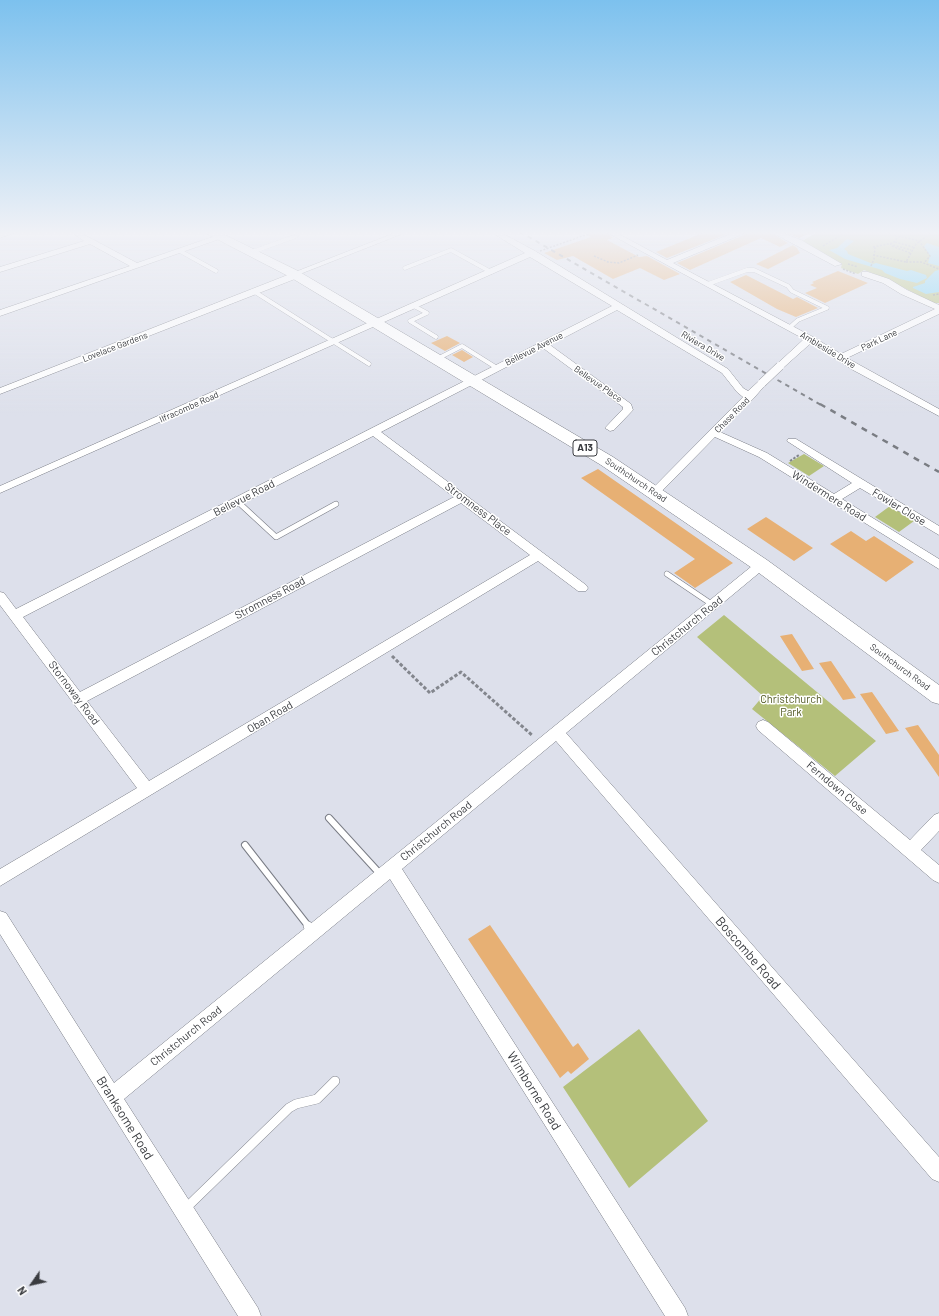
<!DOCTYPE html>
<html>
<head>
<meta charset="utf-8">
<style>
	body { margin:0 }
	#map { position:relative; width:939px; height:1316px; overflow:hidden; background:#dde0eb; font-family:Barlow,sans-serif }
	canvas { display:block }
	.north { position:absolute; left:12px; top:1264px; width:40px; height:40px; -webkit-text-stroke:3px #fff; paint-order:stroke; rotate:236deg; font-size:11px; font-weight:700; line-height:16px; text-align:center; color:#3a3c40 }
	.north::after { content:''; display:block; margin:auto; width:14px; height:18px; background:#3a3c40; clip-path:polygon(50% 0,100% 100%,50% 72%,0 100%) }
</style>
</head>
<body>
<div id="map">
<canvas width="939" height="1316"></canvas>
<div class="north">N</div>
</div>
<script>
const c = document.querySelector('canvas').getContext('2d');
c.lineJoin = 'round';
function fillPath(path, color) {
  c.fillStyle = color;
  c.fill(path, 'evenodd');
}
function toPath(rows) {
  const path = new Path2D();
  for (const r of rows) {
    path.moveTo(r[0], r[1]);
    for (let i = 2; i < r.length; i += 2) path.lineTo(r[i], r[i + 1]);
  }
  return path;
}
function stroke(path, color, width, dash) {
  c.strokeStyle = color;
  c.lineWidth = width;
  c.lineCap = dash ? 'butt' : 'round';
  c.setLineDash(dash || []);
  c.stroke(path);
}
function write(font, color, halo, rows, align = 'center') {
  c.font = font + ' Barlow,sans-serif';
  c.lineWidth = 3;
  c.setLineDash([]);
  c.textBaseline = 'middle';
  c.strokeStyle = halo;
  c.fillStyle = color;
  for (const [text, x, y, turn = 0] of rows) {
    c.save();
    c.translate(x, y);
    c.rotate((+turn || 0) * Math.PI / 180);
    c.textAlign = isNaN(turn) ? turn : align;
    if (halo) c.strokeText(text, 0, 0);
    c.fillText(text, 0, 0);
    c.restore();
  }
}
const green = toPath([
	[818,232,939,232,939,303,933,303,889,280,864,270,858,274,841,268,842,264,828,258,800,242],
	[804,454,824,466,809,476,788,463],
	[890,506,914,521,899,532,875,517],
	[724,615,876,741,835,776,752,709,763,696,697,637],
	[639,1029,708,1121,629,1188,563,1087]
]);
const water = toPath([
	[847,239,854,241,844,249,847,251,848,254,873,264,876,263,907,271,911,270,926,275,927,278,917,283,900,279,885,273,882,270,845,259,829,250,837,248],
	[927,243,939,247,939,266,928,263,930,256,924,246],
	[939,270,939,292,926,294,913,288,913,287,925,283,925,281,935,271]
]);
const building = toPath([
	[581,232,605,232,613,238,607,240,639,257,647,256,680,274,664,280,640,268,613,279,573,256,557,260,544,253,591,237],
	[705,232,732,232,667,258,656,252],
	[744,232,770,232,788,243,780,247,761,238,690,270,677,263,744,235],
	[783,232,812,232,799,238],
	[793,245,797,248,800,253,768,269,756,264],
	[838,271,868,283,825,303,805,293,817,288,810,285,814,283,812,282],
	[746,275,793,299,797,297,818,308,796,317,777,309,730,282],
	[447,336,460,343,445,351,431,343],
	[462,350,473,357,464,362,452,355],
	[598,469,733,563,695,588,691,585,674,573,695,559,581,478],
	[766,517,813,548,794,561,747,529],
	[851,531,866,541,874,536,914,562,886,582,830,544],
	[792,634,814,669,802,671,780,636],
	[831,661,856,698,843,700,819,663],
	[872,692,899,731,886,734,860,694],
	[918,725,939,755,939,777,905,728],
	[490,925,573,1047,578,1043,589,1059,571,1074,568,1071,560,1078,468,939]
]);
const pathFar2 = toPath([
	[890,232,890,234,919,241,930,256,924,263],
	[591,233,595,232],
	[895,242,913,247],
	[890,244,911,250],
	[823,246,846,232],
	[892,246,910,253],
	[873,255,906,262,916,244,932,232],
	[594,256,608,262,619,263,638,255],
	[906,262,921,262,939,269],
	[848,264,858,267],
	[871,266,874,259,875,248,873,247,893,243,899,236],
	[843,269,856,274],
	[933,295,939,294]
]);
const pathFar1 = toPath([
	[790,461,799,455]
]);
const path = toPath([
	[392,656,430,693,461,672,533,736]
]);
const serviceFar3 = toPath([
	[180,251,216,271],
	[252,252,296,236],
	[405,268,451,250,491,272],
	[708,284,747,270,754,270,788,286,792,291,827,308,798,320,789,328],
	[255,292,369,364],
	[414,306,427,313,410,321,436,337],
	[437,359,462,346,497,368]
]);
const serviceFar2 = toPath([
	[237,501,276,537,336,504],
	[667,574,713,605]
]);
const serviceFar1 = toPath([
	[329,818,381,875],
	[245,845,309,927]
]);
const service = toPath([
	[308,926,312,931],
	[186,1208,289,1108,296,1104,317,1099,335,1081]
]);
const minor = toPath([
	[7,232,17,232,0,238,0,234,7,232],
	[71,232,79,232,137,263,218,235,225,237,0,316,0,310,130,266,90,244,0,272,0,267,84,241,71,232],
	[397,232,407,232,300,274,300,277,0,394,0,388,397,232],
	[491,232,500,232,535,251,728,369,743,388,748,391,759,381,765,381,767,383,753,399,720,432,767,453,834,494,852,483,787,441,788,439,796,439,939,526,939,535,860,488,842,499,939,559,939,569,759,457,715,437,659,494,651,494,650,492,651,490,743,397,737,392,722,373,617,310,550,345,631,404,633,410,614,430,610,431,605,428,623,409,623,407,543,348,381,432,586,585,588,588,586,591,578,591,538,561,0,886,0,869,137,788,0,605,0,592,4,593,16,609,612,306,530,257,0,493,0,486,525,253,491,232],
	[373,436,454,497,80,692,23,617,373,436],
	[461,503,530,555,149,781,87,701,461,503],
	[606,232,615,232,667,260,735,232,743,232,743,234,673,263,813,337,841,354,935,309,901,294,883,283,862,276,862,272,868,272,889,279,907,290,939,305,939,314,847,358,939,409,939,416,853,370,811,343,783,368,777,368,777,364,804,339,606,232],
	[771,232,780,232,801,240,842,264,835,266,771,232],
	[761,561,765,562,767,565,765,568,566,733,939,1157,939,1182,932,1179,556,741,402,869,685,1308,688,1316,665,1316,390,879,124,1099,258,1308,261,1316,238,1316,0,934,0,911,6,913,114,1083,757,562,761,561],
	[763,720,768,722,910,840,934,815,939,813,939,831,921,850,939,865,939,883,933,880,758,730,756,726,758,722,763,720]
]);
const primary = toPath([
	[206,232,219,232,298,271,613,457,767,560,939,685,939,704,932,702,755,570,601,465,290,277,207,234,206,232]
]);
const railFar1 = toPath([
	[520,232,821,405]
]);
const rail = toPath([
	[820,404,939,472]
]);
const pathBridge = toPath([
	[540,251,591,233]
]);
const minorBridge = toPath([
	[762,383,780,366]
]);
const farStreetnames = [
	["Park Lane",879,340,-25],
	["Riviera Drive",703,346,31],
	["Lovelace Gardens",115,347,-21],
	["Bellevue Avenue",534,349,-27],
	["Ambleside Drive",828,350,31],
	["Bellevue Place",598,384,35],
	["Ilfracombe Road",189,407,-24],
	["Chase Road",732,415,-46],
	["Southchurch Road",636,480,34],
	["Southchurch Road",900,667,36]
];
const shields = [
	[585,448,24]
];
const shieldNames = [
	["A13",585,448]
];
const streetNames = [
	["Windermere Road",829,496,32],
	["Bellevue Road",244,498,-27],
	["Fowler Close",899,507,31],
	["Stromness Place",478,509,37],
	["Stromness Road",270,598,-28],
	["Christchurch Road",687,626,-39],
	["Stornoway Road",74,693,53],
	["Oban Road",270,717,-31],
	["Ferndown Close",837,788,40],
	["Christchurch Road",436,831,-39],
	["Christchurch Road",186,1036,-39]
];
const parkNames = [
	["Christchurch",791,699],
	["Park",791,712]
];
const nearStreetnames = [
	["Boscombe Road",748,953,49],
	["Wimborne Road",534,1091,58],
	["Branksome Road",125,1118,58]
];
fillPath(green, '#b4c07a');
fillPath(water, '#7ad4f8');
fillPath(building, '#e7b074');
stroke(serviceFar3, '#797c85', 4.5);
stroke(serviceFar2, '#797c85', 6);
stroke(serviceFar1, '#797c85', 8);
stroke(service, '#797c85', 10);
stroke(minor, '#797c85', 1);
stroke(primary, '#797c85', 1);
stroke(pathFar2, '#83868d', 1.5, [2, 1.5]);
stroke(pathFar1, '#83868d', 2, [2.5, 1.5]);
stroke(path, '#83868d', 3, [3.5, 2]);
stroke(serviceFar3, '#fff', 4);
stroke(serviceFar2, '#fff', 5);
stroke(serviceFar1, '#fff', 6);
stroke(service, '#fff', 9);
fillPath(minor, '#fff');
fillPath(primary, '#fff');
stroke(railFar1, '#797c82', 2, [4.5, 4.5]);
stroke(rail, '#797c82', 2.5, [6, 6]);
stroke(minorBridge, '#797c85', 9, []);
stroke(pathBridge, '#83868d', 1.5, [2, 1.5]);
stroke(minorBridge, '#fff', 8);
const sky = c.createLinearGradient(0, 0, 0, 416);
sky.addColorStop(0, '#7cc1ee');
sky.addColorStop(0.56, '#f0f1f6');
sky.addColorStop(1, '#f0f1f600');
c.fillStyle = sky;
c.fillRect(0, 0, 939, 416);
write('9px', '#3a3c40', '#fff', farStreetnames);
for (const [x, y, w] of shields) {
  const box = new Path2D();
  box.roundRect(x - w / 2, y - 8, w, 16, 3);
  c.fillStyle = '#fff';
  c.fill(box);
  stroke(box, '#3a3c40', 1);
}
write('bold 10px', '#3a3c40', null, shieldNames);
write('11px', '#3a3c40', '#fff', streetNames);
write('11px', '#515922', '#fff', parkNames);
write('13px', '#3a3c40', '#fff', nearStreetnames);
</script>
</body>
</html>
